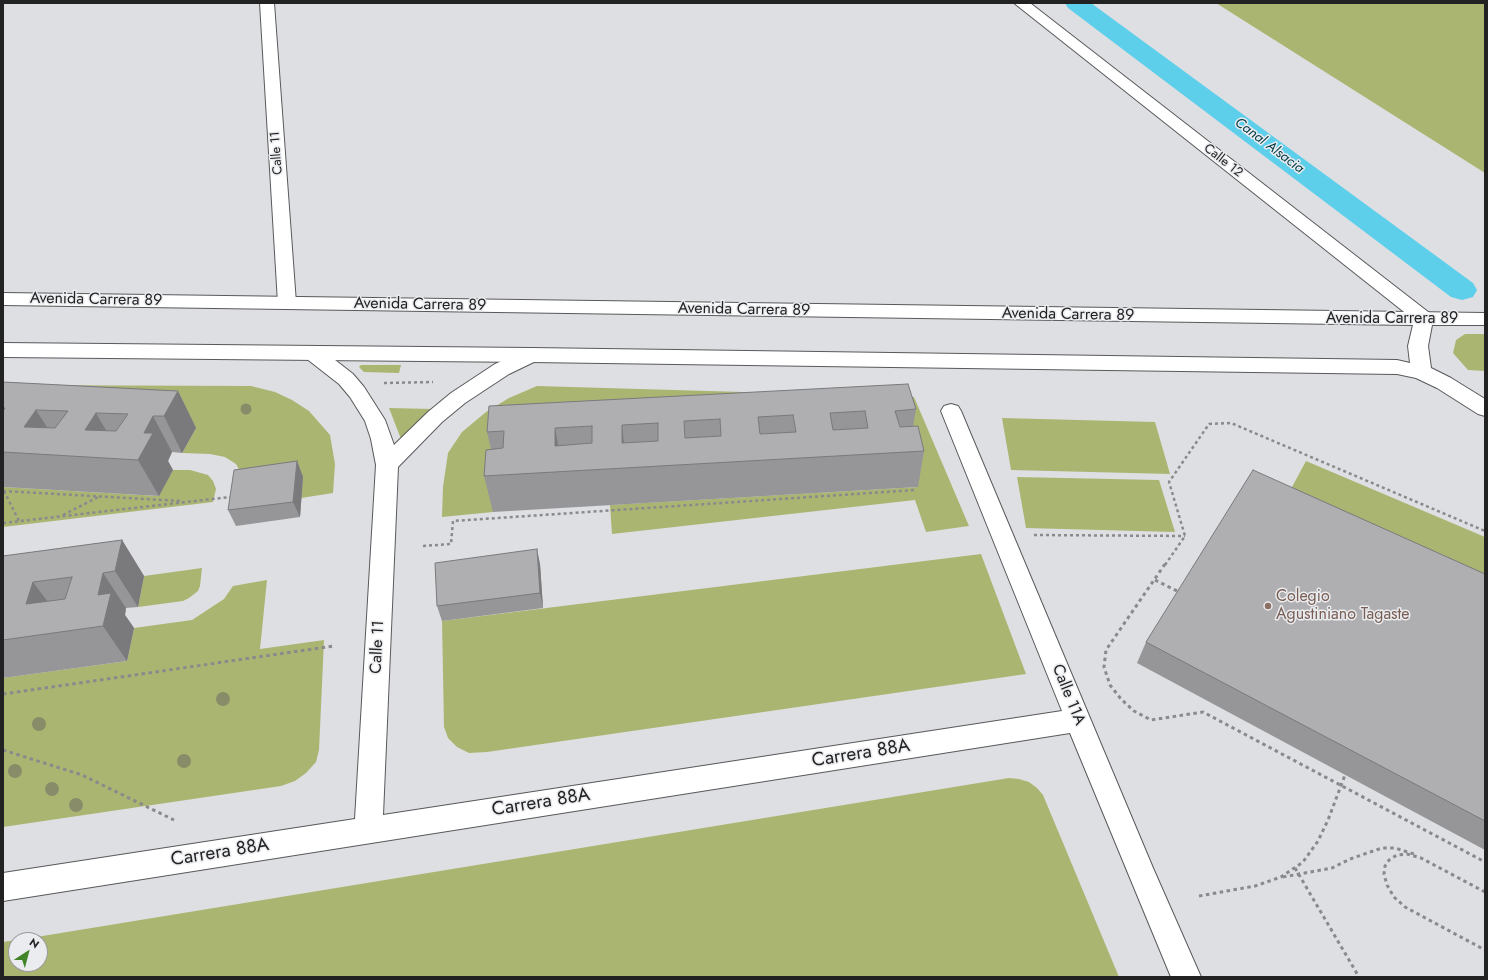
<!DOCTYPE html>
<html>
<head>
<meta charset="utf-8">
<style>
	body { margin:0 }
	#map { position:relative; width:1488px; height:980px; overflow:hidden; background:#dedfe2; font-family:Jost,sans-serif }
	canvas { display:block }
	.frame { position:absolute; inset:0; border:4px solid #222223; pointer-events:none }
	.north { position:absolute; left:8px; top:932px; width:40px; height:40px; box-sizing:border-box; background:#ebecef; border:1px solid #9b9b9d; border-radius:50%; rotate:36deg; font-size:11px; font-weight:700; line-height:16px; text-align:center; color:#222223 }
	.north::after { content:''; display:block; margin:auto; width:14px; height:18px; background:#428528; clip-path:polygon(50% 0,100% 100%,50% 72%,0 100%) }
</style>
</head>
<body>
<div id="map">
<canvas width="1488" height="980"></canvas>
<div class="frame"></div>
<div class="north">N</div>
</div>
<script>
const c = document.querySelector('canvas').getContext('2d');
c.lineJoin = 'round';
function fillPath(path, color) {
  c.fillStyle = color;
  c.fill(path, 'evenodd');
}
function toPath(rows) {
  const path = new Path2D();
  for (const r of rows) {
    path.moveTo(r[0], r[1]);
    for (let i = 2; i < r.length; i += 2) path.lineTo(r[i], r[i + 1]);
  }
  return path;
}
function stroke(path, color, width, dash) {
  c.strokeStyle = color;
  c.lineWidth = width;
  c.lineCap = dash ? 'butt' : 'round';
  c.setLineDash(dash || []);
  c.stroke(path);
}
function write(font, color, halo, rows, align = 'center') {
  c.font = font + ' Jost,sans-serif';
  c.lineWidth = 3;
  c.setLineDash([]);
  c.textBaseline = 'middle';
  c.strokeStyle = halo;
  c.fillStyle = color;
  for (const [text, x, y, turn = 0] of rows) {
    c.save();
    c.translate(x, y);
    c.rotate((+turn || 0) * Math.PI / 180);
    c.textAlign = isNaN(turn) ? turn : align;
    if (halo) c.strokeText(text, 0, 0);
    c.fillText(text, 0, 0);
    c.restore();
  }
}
const green = toPath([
	[1216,3,1485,3,1485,173],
	[1465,334,1485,334,1485,371,1468,370,1453,353,1456,340],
	[361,365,401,365,399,373,364,372,359,367],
	[3,385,251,386,275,392,292,400,309,411,330,435,335,464,333,493,301,498,303,477,242,475,236,464,225,457,210,454,182,453,196,428],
	[537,386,914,397,969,526,926,532,915,500,612,534,610,505,918,487,903,420,495,486,493,512,442,517,443,487,448,453,462,432,486,412,509,398],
	[389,408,433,409,401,439],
	[1002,418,1155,422,1170,474,1011,470],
	[1306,461,1485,537,1485,588,1285,500],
	[173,470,190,470,208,475,213,481,216,489,213,502,3,527,3,487,158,496],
	[1017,477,1159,480,1175,532,1026,528],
	[981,554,1026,674,487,752,469,753,457,747,448,738,444,727,442,621],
	[202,568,200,586,198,591,189,598,183,601,138,607,144,576],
	[267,580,260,649,324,640,319,750,316,762,306,773,295,781,281,786,3,827,3,678,127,661,134,628,192,620,224,599,233,586],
	[1009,778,1019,779,1029,782,1037,788,1043,795,1119,977,3,977,3,942,16,940,16,964,40,964,40,940,18,940]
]);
const canal = toPath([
	[1065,3,1091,3,1473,283,1477,290,1473,297,1462,300,1451,297,1068,8,1065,3]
]);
const pathFar1 = toPath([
	[384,383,433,382],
	[3,491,181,501],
	[4,491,19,521],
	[63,515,98,497],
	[3,523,230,497],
	[1034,535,1185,536],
	[423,546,451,544,453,521,915,490],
	[1165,565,1185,536,1169,482,1209,424,1231,423,1485,531]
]);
const path = toPath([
	[1165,564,1106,650,1104,667,1110,685,1121,699,1134,711,1151,720,1203,712,1485,862],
	[1155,580,1179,592],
	[3,694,334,646],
	[3,750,82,775,174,820],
	[1295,868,1359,977],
	[1283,877,1332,868,1350,859,1382,848,1395,848,1414,854],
	[1485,892,1421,858,1407,854,1397,855,1389,860,1385,866,1384,874,1387,885,1394,897,1405,907,1485,950],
	[1199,896,1255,886,1281,877,1303,862,1318,841,1328,820,1345,775]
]);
const street = toPath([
	[260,3,274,3,296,303,294,307,287,309,280,307,278,303,260,3],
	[1014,3,1030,3,1432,315,1435,319,1432,323,1425,325,1418,323,1014,3],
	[314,347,321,349,353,374,364,387,385,420,394,445,428,412,451,393,495,364,531,348,538,350,541,355,538,360,509,374,465,403,442,422,398,467,383,815,1062,711,941,411,944,406,951,404,958,406,961,411,1153,868,1201,977,1171,977,1070,733,3,901,3,873,355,819,376,465,371,439,365,421,350,397,339,384,307,359,304,354,307,349,314,347]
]);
const secondary = toPath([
	[3,293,1485,313,1485,325,1432,325,1428,346,1431,368,1451,378,1485,399,1485,416,1478,414,1437,388,1416,378,1397,374,531,362,3,357,3,343,531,348,1397,360,1410,363,1408,346,1413,325,3,305,3,293]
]);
const trees = [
	[246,409,5.5],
	[223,699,7],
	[39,724,7],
	[184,761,7],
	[15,771,7],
	[52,789,7],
	[76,805,7]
];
const wall = toPath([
	[3,382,178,391,196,428,182,453,172,452,168,461,173,470,159,496,3,487],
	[489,406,916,409,913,427,924,451,918,487,493,512,484,476,491,449,487,432],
	[297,461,303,477,300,517,236,526,228,510],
	[122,540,144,576,138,607,126,608,125,615,134,628,127,661,3,678,3,556],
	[540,564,543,608,442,621,437,606],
	[1485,574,1485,850,1137,663,1146,642]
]);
const shadedWall = toPath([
	[178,391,196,428,182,453,164,416],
	[36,410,59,446,24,427],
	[96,413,117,449,85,430],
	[153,416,172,452,168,461,173,470,159,496,138,460,144,433],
	[622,425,626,462,622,443],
	[555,428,562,465,555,446],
	[297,461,303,477,300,517,293,502],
	[122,540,144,576,138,607,115,571],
	[537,549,540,564,543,608,540,593],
	[103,573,126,608,125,615,134,628,127,661,103,626,98,595],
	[33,582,59,617,26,604]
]);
const building = toPath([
	[3,382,178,391,164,416,153,416,144,433,153,433,138,460,3,452,3,411,5,408,3,408,3,382],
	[36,410,68,411,55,428,24,427,36,410],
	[96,413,128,414,116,431,85,430,96,413],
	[908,384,916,409,895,411,900,427,918,426,924,451,484,476,486,450,503,448,504,431,487,432,489,406,908,384],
	[865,411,868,428,833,430,830,413,865,411],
	[793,415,796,432,760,434,758,417,793,415],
	[720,419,721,436,685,438,684,421,720,419],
	[658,423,658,441,622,443,622,425,658,423],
	[592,426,592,443,555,446,555,428,592,426],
	[297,461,293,502,228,510,234,470,297,461],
	[1253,470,1485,574,1485,821,1146,642,1253,470],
	[122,540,115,571,103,573,98,595,111,593,103,626,3,640,3,556,122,540],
	[72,577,65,599,26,604,33,582,72,577],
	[537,549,540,593,437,606,435,563,537,549]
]);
const markers = [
	[1268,606,4,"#8d6e63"]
];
const farStreetnames = [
	["Calle 11",277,153,-94],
	["Calle 12",1223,161,38]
];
const farWaternames = [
	["Canal Alsacia",1269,146,37]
];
const streetNames = [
	["Avenida Carrera 89",96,300,1],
	["Avenida Carrera 89",420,305,1],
	["Avenida Carrera 89",744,310,1],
	["Avenida Carrera 89",1068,315,1],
	["Avenida Carrera 89",1392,319],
	["Calle 11",378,647,-87],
	["Calle 11A",1068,695,68]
];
const educationNames = [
	["Colegio",1276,597],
	["Agustiniano Tagaste",1276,615]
];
const nearStreetnames = [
	["Carrera 88A",861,754,-9],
	["Carrera 88A",541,803,-9],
	["Carrera 88A",220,853,-9]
];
fillPath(green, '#abb572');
fillPath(canal, '#5dcfeb');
stroke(street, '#58595b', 2);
stroke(secondary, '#58595b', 2);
stroke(pathFar1, '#8a8a8c', 2.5, [3, 3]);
stroke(path, '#8a8a8c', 3, [3.5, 3.5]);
fillPath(street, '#fff');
fillPath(secondary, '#fff');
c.fillStyle = '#888c68';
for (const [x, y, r] of trees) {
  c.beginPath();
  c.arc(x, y, r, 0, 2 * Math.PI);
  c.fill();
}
fillPath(wall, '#969699');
fillPath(shadedWall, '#7a7a7d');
fillPath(building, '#afafb2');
stroke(building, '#7a7a7d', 1);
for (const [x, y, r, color] of markers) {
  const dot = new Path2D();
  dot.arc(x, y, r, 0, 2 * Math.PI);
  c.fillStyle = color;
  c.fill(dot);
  stroke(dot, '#ebecef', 1.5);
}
write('13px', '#222223', '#ebecef', farStreetnames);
write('italic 14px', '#013944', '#ebecef', farWaternames);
write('16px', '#222223', '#ebecef', streetNames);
write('16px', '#785e54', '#ebecef', educationNames, 'left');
write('19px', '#222223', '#ebecef', nearStreetnames);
</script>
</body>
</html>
